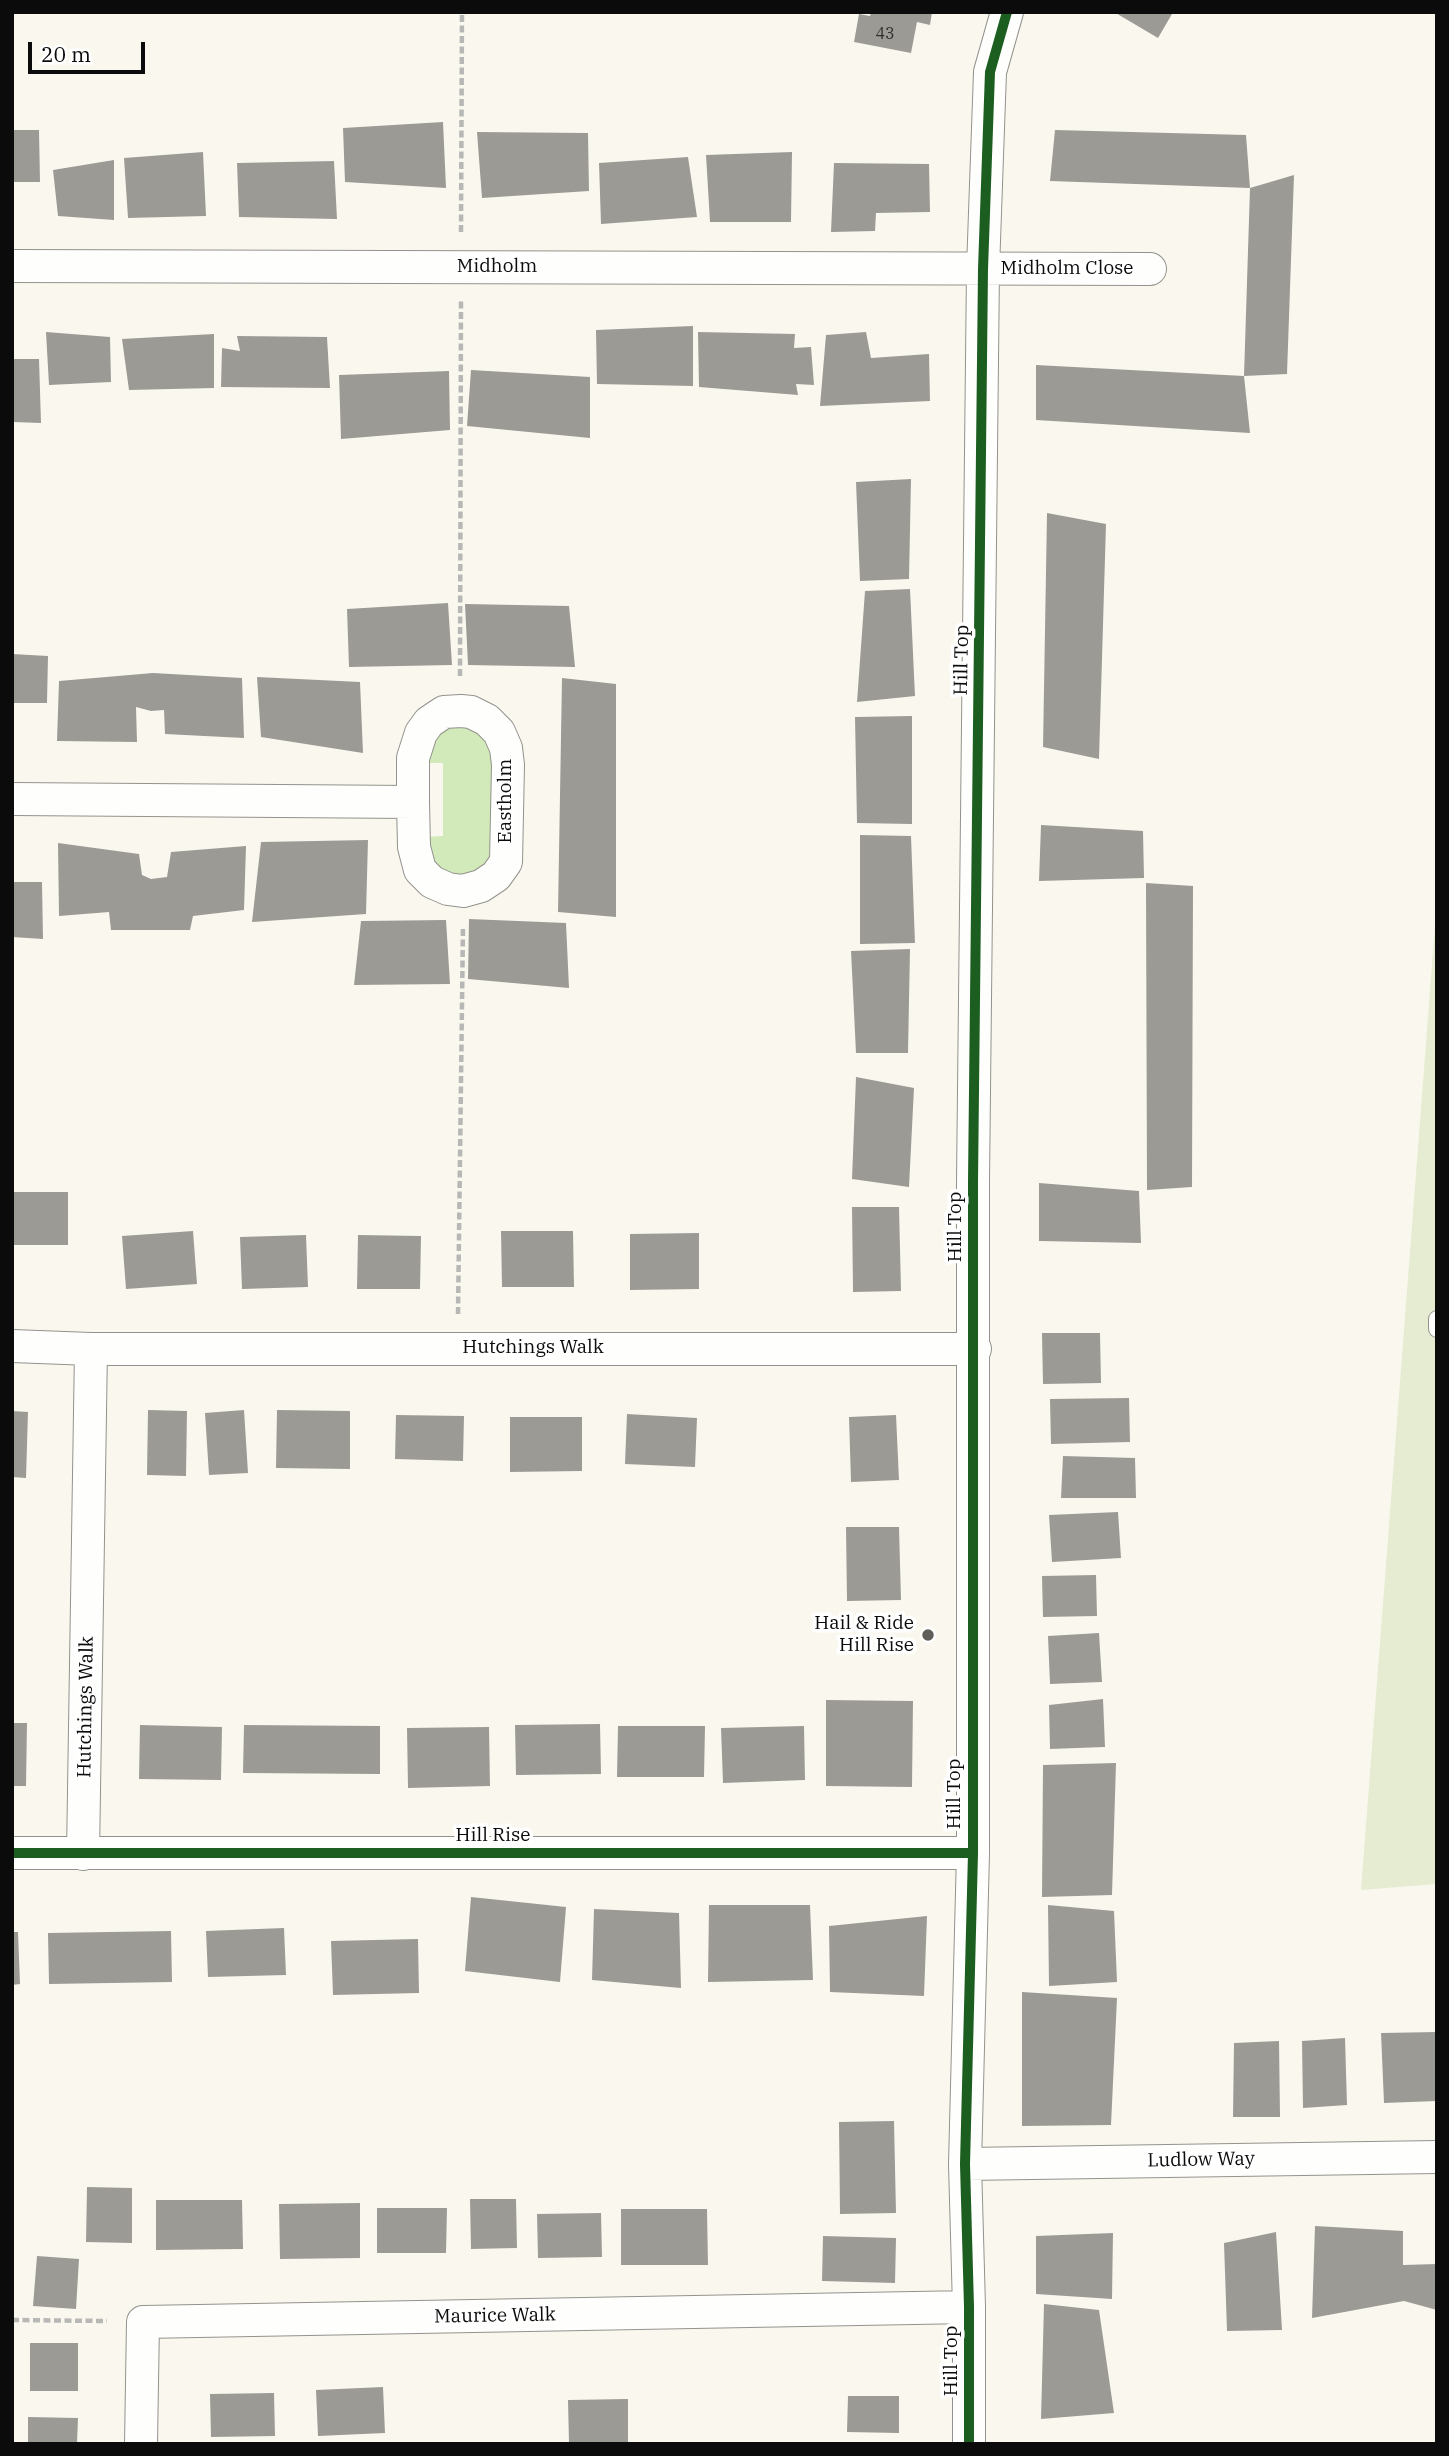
<!DOCTYPE html>
<html>
<head>
<meta charset="utf-8">
<style>
	body { margin:0 }
	#map { position:relative; width:1449px; height:2456px; overflow:hidden; background:#faf8ee; font-family:"IBM Plex Serif",serif }
	canvas { display:block }
	.frame { position:absolute; inset:0; border:14px solid #0b0b0b; pointer-events:none }
	.scale { position:absolute; left:28px; top:42px; width:117px; height:32px; box-sizing:border-box; border:4px solid #0b0b0b; border-top:0; padding-left:9px; font-size:21px; line-height:24px; white-space:nowrap; color:#0b0b0b; -webkit-text-stroke:5px #fff; paint-order:stroke }
</style>
</head>
<body>
<div id="map">
<canvas width="1449" height="2456"></canvas>
<div class="frame"></div>
<div class="scale">20 m</div>
</div>
<script>
const c = document.querySelector('canvas').getContext('2d');
c.lineJoin = 'round';
function fillPath(path, color) {
  c.fillStyle = color;
  c.fill(path, 'evenodd');
}
function toPath(rows) {
  const path = new Path2D();
  for (const r of rows) {
    path.moveTo(r[0], r[1]);
    for (let i = 2; i < r.length; i += 2) path.lineTo(r[i], r[i + 1]);
  }
  return path;
}
function stroke(path, color, width, dash) {
  c.strokeStyle = color;
  c.lineWidth = width;
  c.lineCap = dash ? 'butt' : 'round';
  c.setLineDash(dash || []);
  c.stroke(path);
}
function write(font, color, halo, rows, align = 'center') {
  c.font = font + ' "IBM Plex Serif",serif';
  c.lineWidth = 7;
  c.setLineDash([]);
  c.textBaseline = 'middle';
  c.strokeStyle = halo;
  c.fillStyle = color;
  for (const [text, x, y, turn = 0] of rows) {
    c.save();
    c.translate(x, y);
    c.rotate((+turn || 0) * Math.PI / 180);
    c.textAlign = isNaN(turn) ? turn : align;
    if (halo) c.strokeText(text, 0, 0);
    c.fillText(text, 0, 0);
    c.restore();
  }
}
const forest = toPath([
	[448,724,480,729,495,750,494,858,463,879,430,864,425,837,443,836,443,763,424,763,431,738]
]);
const cemetery = toPath([
	[1437,899,1437,1884,1361,1890]
]);
const building = toPath([
	[871,12,932,12,930,25,917,22,911,53,854,42,859,14,870,16],
	[1114,12,1170,12,1172,14,1158,38],
	[443,122,446,188,345,182,343,128],
	[12,130,39,130,40,182,12,182],
	[1055,130,1246,135,1250,188,1050,181],
	[477,132,588,133,589,191,482,198],
	[203,152,206,216,128,218,124,158],
	[792,152,791,222,710,222,706,155],
	[688,157,697,217,601,224,599,163],
	[114,160,114,220,58,216,53,170],
	[334,161,337,219,239,217,237,163],
	[834,163,929,164,930,212,876,213,875,231,831,232],
	[1294,175,1287,374,1244,376,1250,188],
	[693,326,693,386,597,384,596,330],
	[46,332,110,337,111,382,49,385],
	[698,332,795,334,794,348,811,347,814,385,796,384,798,395,699,387],
	[866,332,871,358,929,354,930,401,820,406,826,335],
	[214,334,214,388,129,390,122,339],
	[237,336,327,337,330,388,221,387,222,348,240,351],
	[12,359,39,359,41,423,12,422],
	[1036,365,1244,376,1250,433,1036,420],
	[471,370,590,377,590,438,467,426],
	[449,371,450,430,341,439,339,375],
	[911,479,909,579,860,581,856,482],
	[1047,513,1106,524,1099,759,1043,747],
	[910,589,915,696,857,702,865,591],
	[448,603,452,665,349,667,347,609],
	[465,604,569,606,575,667,468,665],
	[12,654,48,656,47,703,12,703],
	[153,673,242,678,244,738,165,734,164,710,151,711,136,707,137,742,57,741,59,681],
	[257,677,360,682,363,753,261,737],
	[562,678,616,684,616,917,558,912],
	[912,716,912,824,857,823,855,717],
	[1041,825,1143,831,1144,878,1039,881],
	[860,835,911,836,915,943,860,944],
	[368,840,366,914,252,922,261,842],
	[58,843,139,854,142,875,151,879,167,877,171,852,246,846,244,910,193,916,190,930,111,930,109,912,59,916],
	[12,882,42,882,43,939,12,937],
	[1146,883,1193,886,1192,1187,1147,1190],
	[469,919,566,923,569,988,468,979],
	[446,920,450,984,354,985,361,921],
	[910,949,908,1053,856,1053,851,951],
	[856,1077,914,1088,909,1187,852,1179],
	[1039,1183,1139,1191,1141,1243,1039,1241],
	[12,1192,68,1192,68,1245,12,1245],
	[852,1207,899,1207,901,1291,853,1292],
	[193,1231,197,1284,126,1289,122,1236],
	[501,1231,573,1231,574,1287,502,1287],
	[699,1233,699,1289,630,1290,630,1234],
	[306,1235,308,1287,242,1289,240,1237],
	[358,1235,421,1236,420,1289,357,1289],
	[1042,1333,1100,1333,1101,1383,1043,1384],
	[1129,1398,1130,1442,1051,1444,1050,1399],
	[148,1410,187,1411,186,1476,147,1475],
	[244,1410,248,1473,209,1475,205,1413],
	[277,1410,350,1411,350,1469,276,1468],
	[12,1411,28,1412,26,1478,12,1477],
	[627,1414,697,1418,695,1467,625,1464],
	[396,1415,464,1416,463,1461,395,1459],
	[896,1415,899,1480,851,1482,849,1417],
	[510,1417,582,1417,582,1471,510,1472],
	[1063,1456,1135,1458,1136,1498,1061,1498],
	[1118,1512,1121,1558,1052,1562,1049,1515],
	[846,1527,899,1527,901,1600,847,1601],
	[1096,1575,1097,1616,1043,1617,1042,1576],
	[1099,1633,1102,1682,1050,1684,1048,1636],
	[1103,1699,1105,1747,1050,1749,1049,1705],
	[826,1700,913,1701,912,1787,826,1786],
	[12,1723,27,1723,26,1786,12,1786],
	[600,1724,601,1774,516,1775,515,1725],
	[140,1725,222,1727,221,1780,139,1779],
	[244,1725,380,1726,380,1774,243,1773],
	[618,1726,705,1726,704,1777,617,1777],
	[804,1726,805,1780,723,1783,721,1728],
	[489,1727,490,1786,408,1788,407,1728],
	[1116,1763,1112,1895,1042,1897,1043,1765],
	[471,1897,566,1907,560,1982,465,1971],
	[709,1905,810,1905,813,1980,708,1982],
	[1048,1905,1114,1911,1117,1982,1049,1986],
	[594,1909,679,1913,681,1988,592,1980],
	[927,1916,924,1996,830,1992,829,1926],
	[284,1928,286,1975,208,1977,206,1931],
	[171,1931,172,1982,49,1984,48,1933],
	[12,1932,18,1932,20,1984,12,1985],
	[418,1939,419,1993,333,1995,331,1941],
	[1022,1992,1117,1998,1111,2125,1022,2126],
	[1437,2032,1437,2101,1384,2103,1381,2033],
	[1345,2038,1347,2105,1303,2108,1302,2041],
	[1279,2041,1280,2117,1233,2117,1234,2043],
	[894,2121,896,2213,840,2214,839,2122],
	[87,2187,132,2188,132,2243,86,2242],
	[470,2199,516,2199,517,2248,471,2249],
	[156,2200,242,2200,243,2249,156,2250],
	[360,2203,360,2258,280,2259,279,2204],
	[377,2208,447,2208,446,2253,377,2253],
	[621,2209,707,2209,708,2265,621,2265],
	[601,2213,602,2257,538,2258,537,2214],
	[1315,2226,1403,2231,1403,2265,1437,2264,1437,2310,1404,2301,1312,2318],
	[1276,2232,1282,2330,1227,2331,1224,2243],
	[1113,2233,1112,2299,1036,2294,1036,2236],
	[823,2236,896,2238,895,2283,822,2281],
	[37,2256,79,2259,76,2309,33,2306],
	[1044,2304,1099,2310,1114,2413,1041,2419],
	[30,2343,78,2343,78,2391,30,2391],
	[383,2387,385,2433,318,2436,316,2390],
	[274,2393,275,2436,211,2437,210,2394],
	[848,2396,899,2396,899,2433,847,2432],
	[628,2399,628,2443,569,2443,568,2400],
	[28,2417,78,2418,77,2444,28,2444]
]);
const path = toPath([
	[461,232,462,12],
	[460,676,461,300],
	[458,1314,463,927],
	[12,2320,107,2321]
]);
const lane = toPath([
	[1437,1319,1437,1329]
]);
const street = toPath([
	[12,266,1150,269],
	[461,711,471,712,487,720,499,732,506,748,508,765,506,862,496,876,481,886,463,891,448,889,432,882,420,870,414,847,413,802,413,758,421,733,429,722,444,712,461,711],
	[12,799,413,802],
	[12,1346,91,1349],
	[12,1853,973,1853],
	[83,1854,91,1349,975,1349],
	[965,2164,1437,2157],
	[141,2444,143,2322,969,2307],
	[969,2444,969,2307,965,2164,973,1853,973,1181,983,269,990,72,1007,12]
]);
const cycleway = toPath([
	[12,1853,973,1853],
	[969,2444,969,2307,965,2164,973,1853,973,1181,983,269,990,72,1007,12]
]);
const markers = [
	[928,1635,7,"#5f5e5a"]
];
const numberNames = [
	["43",885,34]
];
const streetNames = [
	["Midholm",497,267],
	["Midholm Close",1067,269],
	["Hill Top",962,660,-89],
	["Eastholm",506,801,-90],
	["Hill Top",956,1227,-90],
	["Hutchings Walk",533,1348],
	["Hutchings Walk",86,1707,-89],
	["Hill Top",955,1794,-90],
	["Hill Rise",493,1836],
	["Ludlow Way",1201,2160,-1],
	["Maurice Walk",495,2316,-1],
	["Hill Top",952,2361,-90]
];
const poiNames = [
	["Hail & Ride",914,1624],
	["Hill Rise",914,1646]
];
fillPath(forest, '#d2eab9');
fillPath(cemetery, '#e6ecd1');
fillPath(building, '#9c9a95');
stroke(lane, '#93928d', 18);
stroke(street, '#93928d', 34);
stroke(path, '#b7b7b5', 4.5, [7, 3.5]);
stroke(lane, '#fefefc', 16);
stroke(street, '#fefefc', 32);
stroke(cycleway, '#1b5e20', 10);
for (const [x, y, r, color] of markers) {
  const dot = new Path2D();
  dot.arc(x, y, r, 0, 2 * Math.PI);
  c.fillStyle = color;
  c.fill(dot);
  stroke(dot, '#fff', 2.5);
}
write('16px', '#2f2f2e', null, numberNames);
write('19px', '#0b0b0b', '#fff', streetNames);
write('19px', '#0b0b0b', '#fff', poiNames, 'right');
</script>
</body>
</html>
